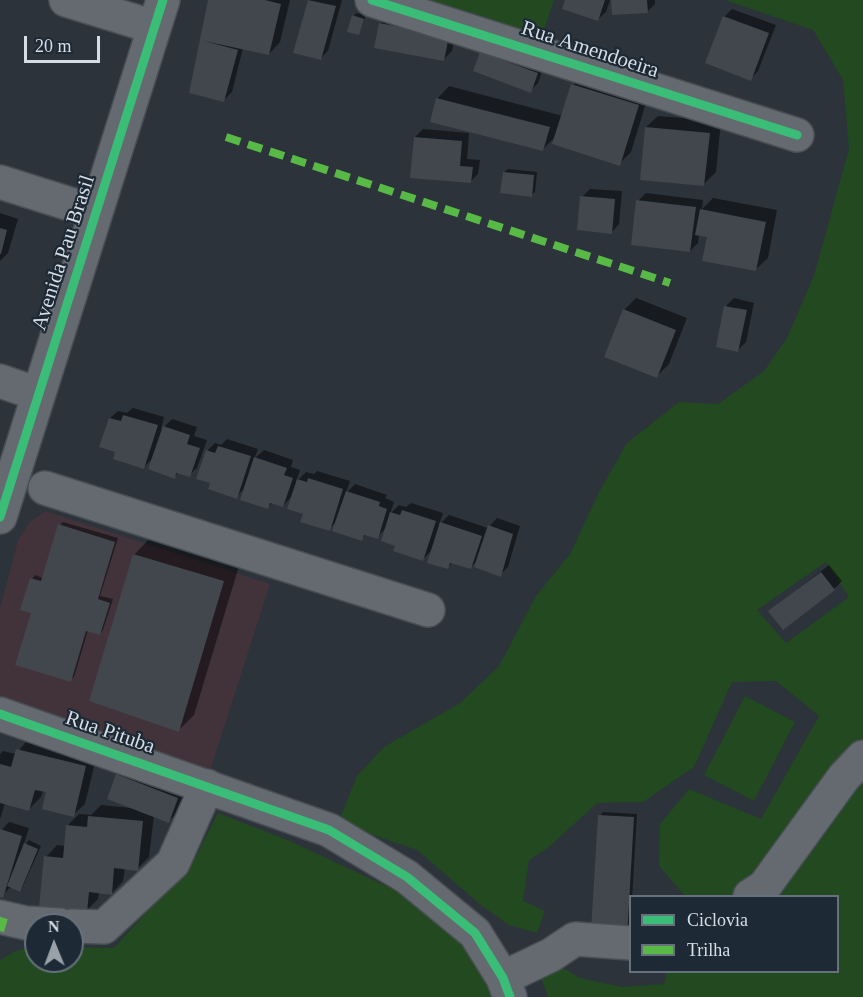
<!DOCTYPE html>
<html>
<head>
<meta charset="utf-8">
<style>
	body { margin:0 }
	#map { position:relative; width:863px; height:997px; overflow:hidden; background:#2c333a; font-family:"Times New Roman",serif }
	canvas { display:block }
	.legend { position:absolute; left:629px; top:895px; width:210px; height:78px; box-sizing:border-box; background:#1d2935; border:2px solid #67717b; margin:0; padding:8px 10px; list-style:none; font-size:18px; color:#d5dde5 }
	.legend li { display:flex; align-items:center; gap:12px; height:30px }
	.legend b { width:30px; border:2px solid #67717b }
	.north { position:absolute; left:24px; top:913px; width:60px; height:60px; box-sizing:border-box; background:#1d2935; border:2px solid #67717b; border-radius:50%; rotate:359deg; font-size:16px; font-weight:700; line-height:24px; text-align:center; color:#d5dde5 }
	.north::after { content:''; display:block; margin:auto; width:21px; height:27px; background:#9aa2a9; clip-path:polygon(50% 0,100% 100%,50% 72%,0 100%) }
	.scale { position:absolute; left:24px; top:36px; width:76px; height:27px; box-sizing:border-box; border:3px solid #d5dde5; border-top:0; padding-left:8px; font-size:18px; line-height:21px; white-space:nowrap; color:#d5dde5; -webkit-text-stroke:4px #1d2935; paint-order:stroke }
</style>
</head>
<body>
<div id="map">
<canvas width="863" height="997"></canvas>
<ul class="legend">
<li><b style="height:8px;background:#3abd76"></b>Ciclovia</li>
<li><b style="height:8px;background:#58b947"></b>Trilha</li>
</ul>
<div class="north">N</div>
<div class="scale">20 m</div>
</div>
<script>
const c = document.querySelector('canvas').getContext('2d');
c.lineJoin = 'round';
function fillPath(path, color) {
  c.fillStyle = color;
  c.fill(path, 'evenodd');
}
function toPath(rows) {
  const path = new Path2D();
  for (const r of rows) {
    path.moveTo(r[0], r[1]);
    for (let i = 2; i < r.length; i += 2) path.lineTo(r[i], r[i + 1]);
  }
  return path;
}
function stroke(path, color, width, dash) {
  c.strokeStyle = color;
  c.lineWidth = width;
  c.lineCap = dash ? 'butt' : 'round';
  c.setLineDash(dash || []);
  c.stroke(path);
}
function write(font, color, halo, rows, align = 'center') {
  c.font = font + ' "Times New Roman",serif';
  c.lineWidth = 4.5;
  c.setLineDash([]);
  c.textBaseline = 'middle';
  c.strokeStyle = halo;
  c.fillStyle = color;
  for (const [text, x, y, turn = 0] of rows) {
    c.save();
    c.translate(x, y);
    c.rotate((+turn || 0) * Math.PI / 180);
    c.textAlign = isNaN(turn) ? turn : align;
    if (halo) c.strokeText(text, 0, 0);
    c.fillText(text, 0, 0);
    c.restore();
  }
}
const education = toPath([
	[45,511,270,584,210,771,0,700,0,608,18,540,29,523]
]);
const green = toPath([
	[430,0,554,0,542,36,429,2],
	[725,0,863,0,863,997,548,997,540,975,561,967,580,978,622,987,664,984,666,972,838,972,838,896,685,896,659,866,660,824,689,789,761,819,819,716,776,681,732,682,694,767,643,802,597,803,549,847,529,860,523,901,545,911,537,933,509,925,482,906,417,850,338,823,357,776,384,747,460,703,499,666,536,596,570,554,599,492,627,443,679,402,718,404,764,371,787,338,814,275,849,149,843,80,813,30],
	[826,562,849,597,786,643,757,610],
	[745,696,795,722,754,801,704,775],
	[218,813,290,841,437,910,489,972,499,997,0,997,0,960,14,952,36,945,36,961,72,961,72,947,114,948,194,860]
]);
const shadow = toPath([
	[210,0,290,0,280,42,269,54,243,48,232,92,224,100,191,92],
	[309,0,342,0,328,51,320,59,295,52],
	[567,0,610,0,606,12,598,19],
	[612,0,655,0,655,4,647,12],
	[732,9,776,25,758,71,750,79,724,17],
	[357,13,366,15,359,33,353,16],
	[388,16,456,29,452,51,444,59,380,24],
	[489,45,544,66,538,83,530,91,481,53],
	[584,73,649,93,631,152,619,164,556,136,543,149,432,121,438,98,449,86,563,116,573,85],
	[658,116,721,121,716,172,704,184,646,127],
	[423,129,469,133,467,159,480,160,478,174,470,182,415,137],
	[508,169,537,172,535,192,531,195,504,172],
	[590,189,622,191,619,224,612,232,582,197],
	[646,193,703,200,702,209,713,198,777,210,768,258,756,269,709,236,699,234,698,243,690,251,638,201],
	[0,213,18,219,8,253,0,261],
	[636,298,687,318,669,364,657,376,624,310],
	[734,298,754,303,746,342,738,350,726,306],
	[133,408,164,417,161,430,172,419,197,427,194,436,207,440,197,468,189,475,179,472,174,477,154,457,144,467,117,451,110,418,118,411,127,413],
	[227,439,258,449,254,459,264,450,293,460,291,467,300,470,296,482,306,472,314,474,317,471,350,481,346,493,355,484,387,495,385,498,394,502,390,514,399,505,406,507,411,503,443,513,439,525,449,515,488,528,497,518,520,526,508,567,500,575,478,560,470,568,453,562,447,568,433,549,423,559,397,545,386,528,377,537,367,534,361,539,337,521,329,529,304,513,293,495,283,506,273,502,267,508,245,488,236,497,212,482,207,451,215,443,221,445],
	[63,522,118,538,100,596,113,599,103,630,100,634,88,630,74,677,70,680,33,612,32,579,35,575,43,578,60,525],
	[149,539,239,566,194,715,179,730,134,555],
	[829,565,842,581,834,589,770,611],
	[29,738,97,754,85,804,73,815,48,791,43,790,41,797,29,809,5,803,0,819,0,754,3,751,16,754],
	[125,767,185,790,177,813,169,821,154,815,149,857,137,869,125,868,123,881,112,893,99,892,98,899,86,911,46,857,57,845,65,846,67,826,79,814,91,815,101,805,131,808,117,775],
	[603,812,637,814,629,950,593,928,600,816],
	[9,822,29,828,23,847,29,840,41,846,23,886,20,890,11,886,2,896,0,896,0,832]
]);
const building = toPath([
	[208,0,265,0,281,4,269,55,204,41,238,50,224,102,189,93],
	[308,0,336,6,321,60,293,53],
	[565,0,605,0,598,21,562,9],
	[611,0,647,0,648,13,612,15],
	[352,15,364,19,359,35,347,32],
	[723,16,769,33,751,81,705,63],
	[379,23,449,36,444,61,374,48],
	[480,52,538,73,531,93,473,71],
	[571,84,639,105,620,166,552,144],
	[436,98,550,127,543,151,430,122],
	[645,127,710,133,704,186,640,180],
	[414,137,462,141,460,166,473,167,471,183,410,178],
	[503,172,534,175,532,197,500,193],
	[580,196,615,199,612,234,577,230],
	[636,200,696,207,690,252,631,245],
	[700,209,766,222,756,271,702,261,707,237,695,235],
	[0,228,7,230,1,254,0,254],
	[724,306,747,310,738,352,716,347],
	[623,309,676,330,657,378,604,357],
	[123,415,158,425,144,469,113,459,115,452,99,447,109,418,121,421],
	[163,426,190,435,187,444,200,448,190,477,176,473,175,479,148,469],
	[218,446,251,456,237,499,208,489,210,483,196,479,206,450,215,453],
	[254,457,287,468,284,475,293,478,283,507,270,503,268,509,240,500],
	[308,478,343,489,330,531,300,522,303,514,287,509,297,479,307,482],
	[346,491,380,502,379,506,387,509,378,539,364,535,362,541,332,531],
	[402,510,436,521,423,561,393,551,395,546,381,541,390,512,400,515],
	[440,522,482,536,471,569,450,563,448,569,427,563],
	[58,524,115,542,98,599,110,603,100,635,86,631,71,682,15,665,31,613,20,610,30,578,41,581],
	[488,525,513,534,501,577,474,567],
	[133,554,224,581,179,732,89,701],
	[821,572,835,590,783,630,768,611],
	[16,749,86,766,74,817,42,809,46,792,35,790,29,811,0,803,0,764,11,767],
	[116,774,178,798,169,823,107,799],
	[598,815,634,817,626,955,591,931],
	[88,816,143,821,138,871,114,868,112,895,89,892,87,912,39,907,44,856,63,858,66,825,87,827],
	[0,829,22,836,3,898,0,897],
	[24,843,38,849,20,892,7,886]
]);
const minor = toPath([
	[66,0,154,27],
	[372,0,797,135],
	[0,182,95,212],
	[0,381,38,394],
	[45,488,428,610],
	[0,517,163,0],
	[0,714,329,830,407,877,475,933,503,978,510,997],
	[750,896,764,887,844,777,863,757],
	[0,917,26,923,60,925],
	[72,926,104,927,173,863,207,786],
	[503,978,551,955,575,939,630,943]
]);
const quiet = toPath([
	[226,137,670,283],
	[0,931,4,918]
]);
const cycleway = toPath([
	[372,0,797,135],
	[0,517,163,0],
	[0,714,329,830,407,877,475,933,503,978,510,997]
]);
const streetNames = [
	["Rua Amendoeira",590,50,18],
	["Avenida Pau Brasil",64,253,-72],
	["Rua Pituba",110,733,19]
];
fillPath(education, '#42333a');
fillPath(green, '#224920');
fillPath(shadow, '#0007');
fillPath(building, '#41474d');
stroke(minor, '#484e54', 36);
stroke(minor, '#646a70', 33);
stroke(quiet, '#58b947', 8, [15, 8]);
stroke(cycleway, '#3abd76', 9);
write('21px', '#d5dde5', '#1d2935', streetNames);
</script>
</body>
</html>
